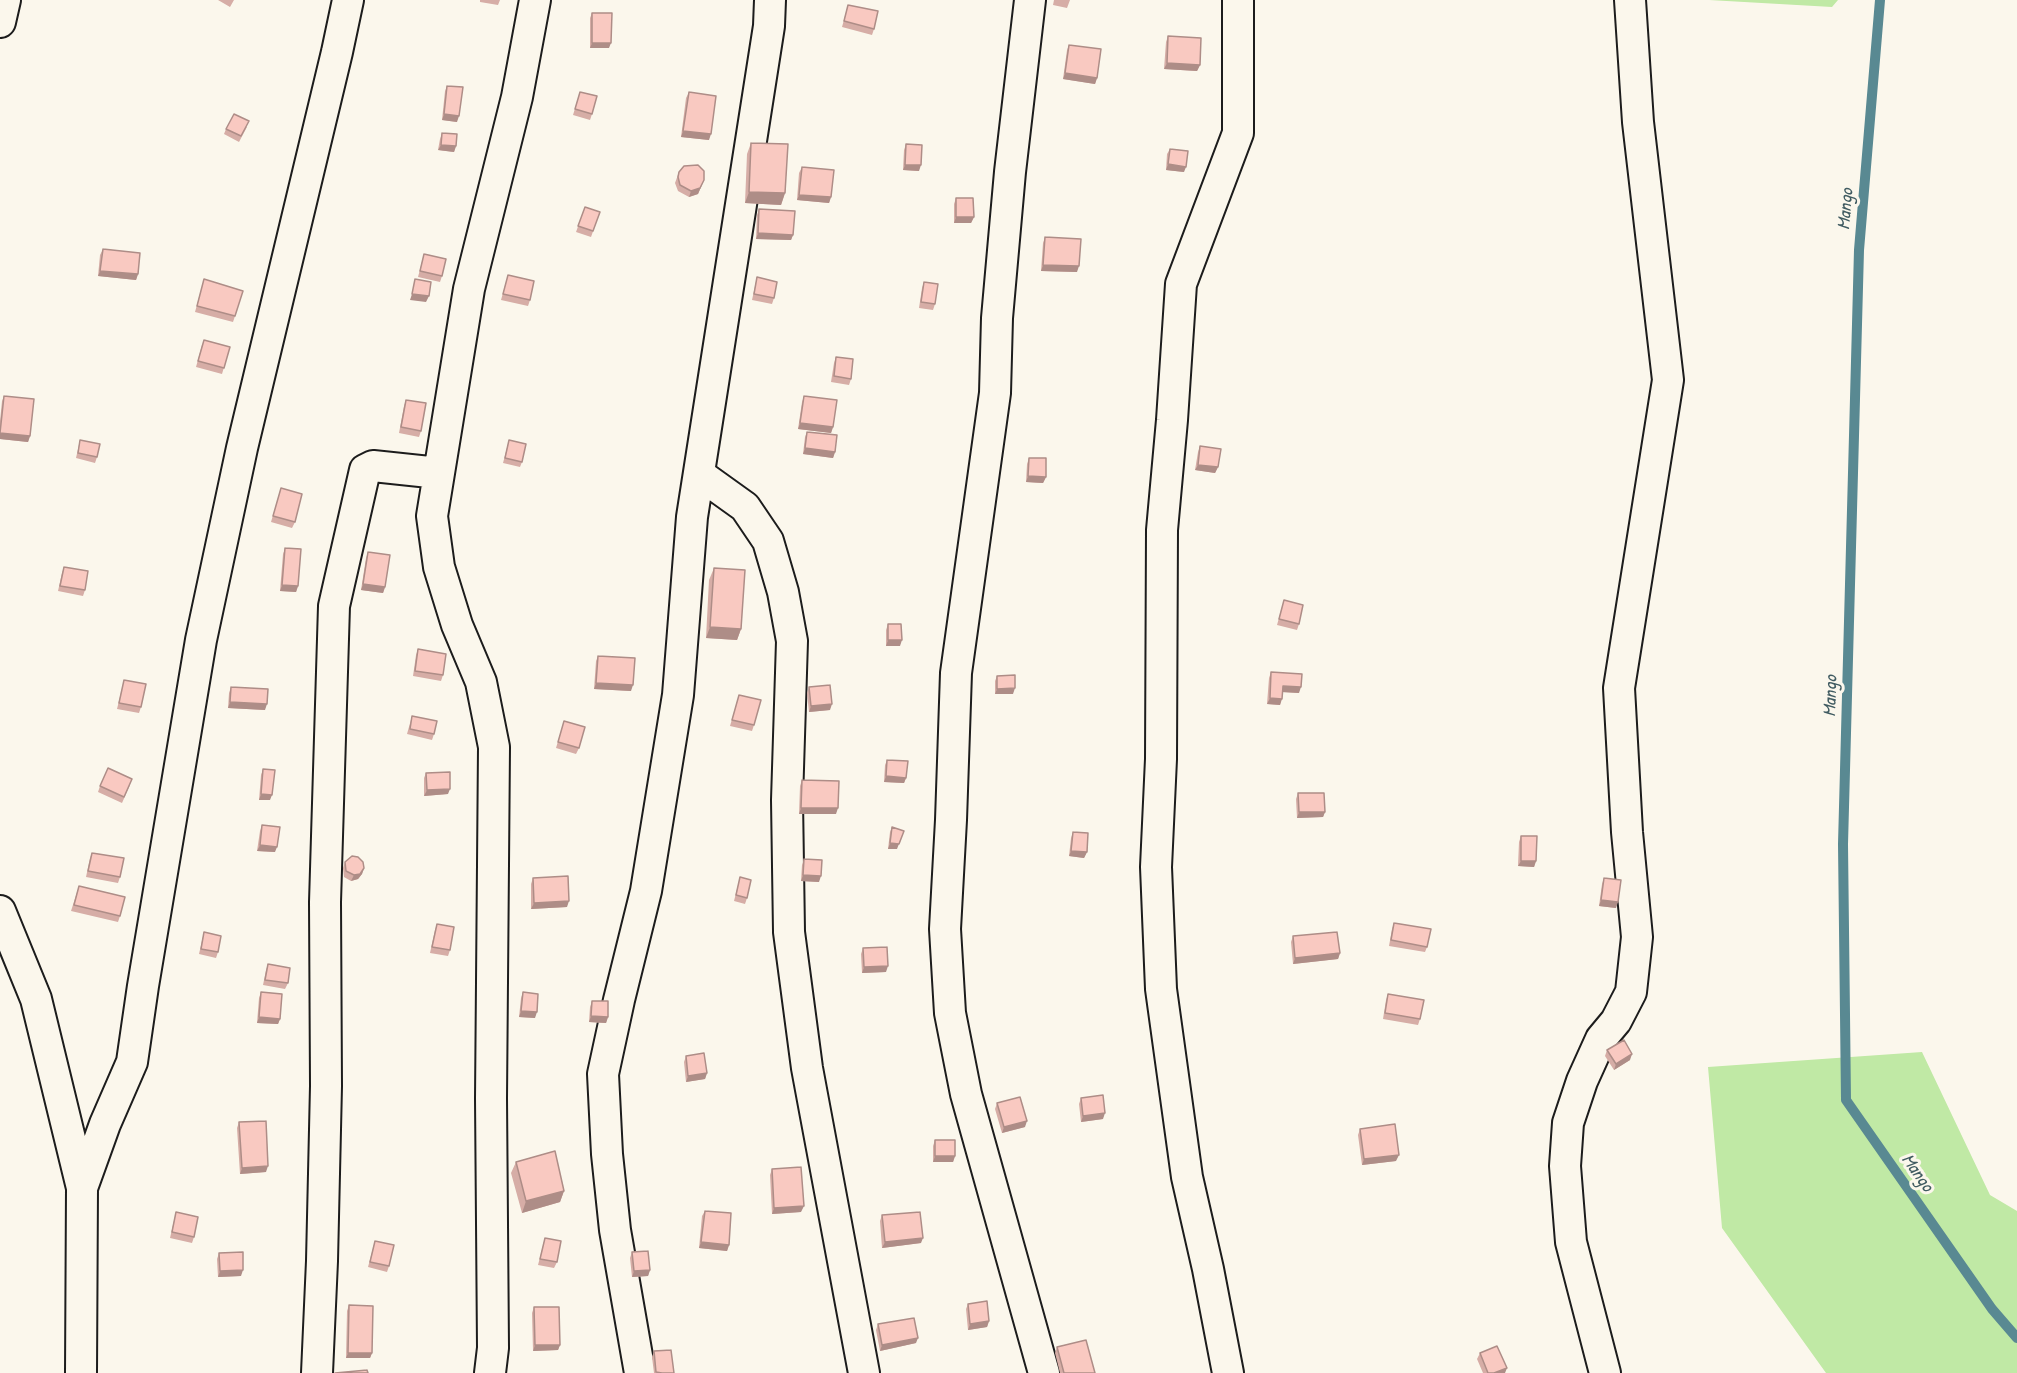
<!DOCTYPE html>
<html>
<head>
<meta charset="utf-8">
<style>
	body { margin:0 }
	canvas { display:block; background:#fbf7ec }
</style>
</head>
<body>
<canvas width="2017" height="1373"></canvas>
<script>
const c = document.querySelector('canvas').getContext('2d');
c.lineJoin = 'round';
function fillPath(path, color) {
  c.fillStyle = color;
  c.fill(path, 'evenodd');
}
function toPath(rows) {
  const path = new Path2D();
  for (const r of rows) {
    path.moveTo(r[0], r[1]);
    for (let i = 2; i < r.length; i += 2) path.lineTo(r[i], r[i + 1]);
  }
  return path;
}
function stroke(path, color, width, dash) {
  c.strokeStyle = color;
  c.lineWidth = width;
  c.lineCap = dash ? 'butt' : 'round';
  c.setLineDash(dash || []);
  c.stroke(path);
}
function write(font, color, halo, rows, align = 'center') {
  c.font = font + ' "Patrick Hand",sans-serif';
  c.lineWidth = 6;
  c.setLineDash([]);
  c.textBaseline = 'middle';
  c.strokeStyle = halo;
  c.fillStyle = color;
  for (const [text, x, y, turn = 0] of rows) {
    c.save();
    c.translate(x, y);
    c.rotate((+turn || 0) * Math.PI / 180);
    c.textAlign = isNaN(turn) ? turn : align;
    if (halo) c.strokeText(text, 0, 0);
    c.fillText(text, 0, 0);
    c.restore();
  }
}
const green = toPath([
	[1709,0,1838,0,1832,7],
	[1922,1052,1990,1195,2017,1211,2017,1373,1826,1373,1722,1228,1708,1067]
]);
const stream = toPath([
	[1880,0,1859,250,1843,844,1846,1100,1992,1309,2017,1338]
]);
const street = toPath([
	[1030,0,1010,172,997,318,995,393,956,673,951,820,945,929,950,1013,966,1094,1044,1373],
	[0,22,5,0],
	[699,474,745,507,768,541,783,592,792,641,787,800,789,932,807,1068,864,1373],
	[0,911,36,999,82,1188],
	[81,1373,82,1188,105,1124,132,1062,143,986,201,640,242,448,337,52,348,0],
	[317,1373,322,1261,326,1086,325,902,334,606,365,470,373,466,439,473],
	[490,1373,493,1348,491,1098,494,747,481,682,457,625,439,567,432,516,469,289,517,97,535,0],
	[640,1373,615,1230,607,1154,603,1074,619,1000,646,891,678,695,692,517,769,26,770,0],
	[1228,1373,1208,1269,1187,1177,1161,989,1156,867,1161,759,1162,530,1172,420,1181,284,1238,133,1238,0],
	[1605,1373,1571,1242,1565,1166,1568,1123,1582,1081,1601,1039,1616,1021,1631,992,1637,937,1627,832,1619,688,1668,380,1638,122,1630,0]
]);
const wall = toPath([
	[218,0,234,0,230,7],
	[480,0,500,0,498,5,480,2],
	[1054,0,1070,0,1067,8,1053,5],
	[848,5,874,29,872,35,842,27],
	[592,13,609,48,590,48,590,18],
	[1168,36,1200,65,1197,71,1164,69,1166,42],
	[1069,45,1097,78,1095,84,1063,79,1067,50],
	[447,86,457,122,442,120,445,91],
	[580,92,592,114,590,120,573,115],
	[689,92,709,140,681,137,686,98],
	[247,127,239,142,224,134,226,129],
	[442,133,456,146,454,152,438,150,440,139],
	[751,143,785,193,781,205,745,203,747,154],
	[906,144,919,171,903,170,904,150],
	[1170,149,1184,172,1166,170,1167,154],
	[802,167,831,197,829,203,797,200,799,173],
	[679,172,704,180,698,194,689,197,678,191,675,183],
	[956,198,974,217,971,223,954,223,954,204],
	[585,207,600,212,591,237,576,232],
	[759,209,793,235,791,240,756,239,757,215],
	[1045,237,1077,272,1041,271,1043,243],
	[103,249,138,274,136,280,98,276,100,255],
	[424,254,442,276,440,282,418,277],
	[508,275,530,300,528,306,501,300],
	[757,277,774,298,772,304,752,300],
	[204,279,235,316,233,322,195,312],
	[924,282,935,304,933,310,919,308,922,288],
	[202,345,230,347,222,374,196,367],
	[836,357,851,379,849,385,831,382,834,363],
	[4,396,30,436,28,442,0,439,0,421,2,401],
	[804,396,833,427,831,433,798,429,802,402],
	[406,400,421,431,419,437,399,433,404,406],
	[807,432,835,452,833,458,803,454,805,437],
	[80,440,97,457,95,463,76,458],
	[509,440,522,462,520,467,503,463],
	[1200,446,1218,467,1215,473,1195,470,1198,452],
	[1029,458,1046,477,1043,483,1026,482,1027,464],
	[281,488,295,522,292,528,271,522],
	[285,548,298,586,296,592,280,591,283,554],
	[368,552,385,587,383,593,361,590,366,558],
	[64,567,85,590,83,596,58,591,62,573],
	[714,568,741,629,737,640,706,638,709,580],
	[1284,600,1299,624,1297,630,1277,625],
	[888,624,900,646,886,646,886,630],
	[418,649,443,675,441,681,413,676,416,655],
	[598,656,631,691,594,689,596,661],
	[1271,672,1299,693,1283,692,1280,705,1267,704,1269,678],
	[997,676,1013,694,995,694,995,681],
	[124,680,141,707,139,713,117,709],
	[231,687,265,710,228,708,229,693],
	[809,687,830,710,809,712,807,693],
	[739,695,754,725,752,731,730,726],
	[412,716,434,734,432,740,407,734],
	[564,721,579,748,576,754,556,748],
	[887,760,906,778,904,783,884,782,885,765],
	[263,769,270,800,259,800,261,775],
	[426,773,448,794,424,796,424,778],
	[802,780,836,814,799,814,800,786],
	[130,785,122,803,98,792,100,786],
	[1298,793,1325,812,1323,817,1297,818,1296,799],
	[262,825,275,852,257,851,260,831],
	[892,827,897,849,888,849,890,832],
	[1073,832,1087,852,1084,858,1069,856,1071,838],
	[1521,836,1536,861,1534,867,1518,866,1519,842],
	[92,853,120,877,118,883,86,877,90,858],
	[804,859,819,882,801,881,802,865],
	[345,862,364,868,362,874,358,879,351,881,344,877,343,868],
	[740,877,747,898,745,904,734,901],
	[533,878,567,907,531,909,531,884],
	[1604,878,1616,908,1599,906,1602,884],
	[79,886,120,916,118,922,71,911],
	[1394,923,1427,947,1425,952,1389,946,1392,929],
	[437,924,450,950,448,956,430,953,435,930],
	[204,932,218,952,216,958,199,954],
	[1293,936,1340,953,1338,959,1293,964,1291,942],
	[863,948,886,972,862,973,861,954],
	[268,964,288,983,285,989,263,985,266,970],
	[261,992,280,1019,278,1024,257,1023,259,998],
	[523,992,535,1018,519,1017,521,998],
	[1388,994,1420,1019,1418,1025,1383,1019,1386,1000],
	[592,1001,608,1017,606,1023,589,1022,590,1007],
	[1607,1050,1630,1060,1614,1070,1605,1056],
	[686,1056,707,1073,705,1079,686,1082,684,1062],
	[1081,1098,1103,1119,1081,1122,1079,1104],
	[997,1103,1025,1127,1002,1133,995,1109],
	[239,1122,266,1172,240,1174,237,1128],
	[1360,1129,1396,1161,1362,1165,1358,1135],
	[935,1140,955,1156,953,1162,933,1162,933,1146],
	[516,1162,564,1191,560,1202,522,1213,511,1173],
	[772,1169,801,1212,772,1214,770,1175],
	[705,1211,729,1245,727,1251,699,1248,702,1216],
	[176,1212,194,1237,192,1243,170,1238],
	[882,1215,921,1243,882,1248,880,1221],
	[545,1238,557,1262,554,1268,538,1265],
	[375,1241,389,1266,387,1272,368,1267],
	[632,1252,650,1270,648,1276,632,1277,630,1258],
	[219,1253,241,1276,218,1277,217,1259],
	[968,1304,989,1321,987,1327,968,1330,966,1309],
	[349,1305,372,1353,370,1358,346,1358,347,1311],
	[534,1307,560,1345,558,1350,533,1351,532,1313],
	[878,1324,916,1343,880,1351,876,1330],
	[1057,1347,1095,1373,1060,1373,1055,1353],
	[654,1351,674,1373,654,1373,652,1357],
	[1480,1353,1505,1373,1483,1373,1477,1359]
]);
const shadedWall = toPath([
	[592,43,611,43,609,48,590,48],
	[1167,63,1200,65,1197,71,1164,69],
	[1065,73,1097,78,1095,84,1063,79],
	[444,114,459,116,457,122,442,120],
	[683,131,711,134,709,140,681,137],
	[441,145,456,146,454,152,438,150],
	[1168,164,1186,167,1184,172,1166,170],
	[905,165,921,165,919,171,903,170],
	[704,180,698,194,689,197,691,191],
	[749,192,785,193,781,205,745,203],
	[799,195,831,197,829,203,797,200],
	[956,217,974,217,971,223,954,223],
	[758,233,793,235,791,240,756,239],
	[1043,265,1079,266,1077,272,1041,271],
	[100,271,138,274,136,280,98,276],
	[412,294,429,296,426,302,410,300],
	[800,423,833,427,831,433,798,429],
	[0,433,30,436,28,442,0,439],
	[805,448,835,452,833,458,803,454],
	[1198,465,1218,467,1215,473,1195,470],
	[1028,476,1046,477,1043,483,1026,482],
	[363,584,385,587,383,593,361,590],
	[282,585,298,586,296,592,280,591],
	[710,627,741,629,737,640,706,638],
	[888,640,902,640,900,646,886,646],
	[596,683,633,685,631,691,594,689],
	[1283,686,1301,687,1299,693,1281,692],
	[1015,688,1013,694,995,694,997,689],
	[1270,698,1282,699,1280,705,1267,704],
	[230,702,267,704,265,710,228,708],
	[832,704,830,710,809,712,811,706],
	[886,776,906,778,904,783,884,782],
	[450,789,448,794,424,796,427,790],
	[261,794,272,795,270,800,259,800],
	[801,808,838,808,836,814,799,814],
	[1299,812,1325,812,1323,817,1297,818],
	[904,831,897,849,888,849,890,843],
	[260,845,277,847,275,852,257,851],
	[1071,851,1087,852,1084,858,1069,856],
	[1521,861,1536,861,1534,867,1518,866],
	[364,868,362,874,358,879,351,881,354,875],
	[803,875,821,876,819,882,801,881],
	[1601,900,1618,902,1616,908,1599,906],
	[569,901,567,907,531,909,534,903],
	[1340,953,1338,959,1293,964,1295,958],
	[888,966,886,972,862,973,864,967],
	[521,1011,537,1012,535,1018,519,1017],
	[591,1016,608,1017,606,1023,589,1022],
	[259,1017,280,1019,278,1024,257,1023],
	[1632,1054,1630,1060,1614,1070,1616,1064],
	[707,1073,705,1079,686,1082,688,1076],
	[1105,1113,1103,1119,1081,1122,1083,1116],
	[1027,1121,1025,1127,1002,1133,1004,1127],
	[1399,1155,1396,1161,1362,1165,1364,1159],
	[935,1156,955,1156,953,1162,933,1162],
	[268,1166,266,1172,240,1174,242,1168],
	[564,1191,560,1202,522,1213,526,1201],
	[804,1206,801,1212,772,1214,774,1208],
	[923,1238,921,1243,882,1248,885,1242],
	[701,1242,729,1245,727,1251,699,1248],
	[243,1270,241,1276,218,1277,220,1271],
	[650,1270,648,1276,632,1277,634,1271],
	[989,1321,987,1327,968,1330,970,1324],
	[918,1338,916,1343,880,1351,882,1345],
	[535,1345,560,1345,558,1350,533,1351],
	[348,1353,372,1353,370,1358,346,1358],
	[1507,1368,1505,1373,1494,1373]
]);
const building = toPath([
	[848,5,878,11,874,29,844,21,848,5],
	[592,13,612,13,611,43,592,43,592,13],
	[1168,36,1201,38,1200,65,1167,63,1168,36],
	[1069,45,1101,49,1097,78,1065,73,1069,45],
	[447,86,463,87,459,116,444,114,447,86],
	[580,92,597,96,592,114,575,109,580,92],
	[689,92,716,96,711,134,683,131,689,92],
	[234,114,249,121,241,136,226,129,234,114],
	[442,133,457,134,456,146,441,145,442,133],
	[751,143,788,144,785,193,749,192,751,143],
	[906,144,922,145,921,165,905,165,906,144],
	[1170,149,1188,151,1186,167,1168,164,1170,149],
	[698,165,704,171,704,180,700,188,691,191,680,185,678,177,679,172,684,166,698,165],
	[802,167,834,170,831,197,799,195,802,167],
	[956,198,973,198,974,217,956,217,956,198],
	[585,207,600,212,593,231,578,226,585,207],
	[759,209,795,211,793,235,758,233,759,209],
	[1045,237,1081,239,1079,266,1043,265,1045,237],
	[103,249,140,253,138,274,100,271,103,249],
	[424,254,446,259,442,276,420,271,424,254],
	[508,275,534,281,530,300,503,294,508,275],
	[757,277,777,282,774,298,754,294,757,277],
	[204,279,243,291,235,316,197,306,204,279],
	[415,279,431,282,429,296,412,294,415,279],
	[924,282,938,284,935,304,921,302,924,282],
	[204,340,230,347,224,368,198,361,204,340],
	[836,357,853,359,851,379,834,376,836,357],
	[4,396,34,399,30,436,0,433,4,396],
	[804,396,837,400,833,427,800,423,804,396],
	[406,400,426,403,421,431,401,427,406,400],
	[807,432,837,435,835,452,805,448,807,432],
	[80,440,100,444,97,457,78,453,80,440],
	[509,440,526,444,522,462,505,458,509,440],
	[1200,446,1221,449,1218,467,1198,465,1200,446],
	[1029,458,1046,458,1046,477,1028,476,1029,458],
	[281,488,302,494,295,522,273,516,281,488],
	[285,548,301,549,298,586,282,585,285,548],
	[368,552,390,555,385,587,363,584,368,552],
	[64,567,88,571,85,590,60,586,64,567],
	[714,568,745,570,741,629,710,627,714,568],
	[1284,600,1303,605,1299,624,1279,619,1284,600],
	[888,624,901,624,902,640,888,640,888,624],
	[418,649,446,654,443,675,415,671,418,649],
	[598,656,635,658,633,685,596,683,598,656],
	[1271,672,1302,674,1301,687,1283,686,1282,699,1270,698,1271,672],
	[1015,675,1015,688,997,689,997,676,1015,675],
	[124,680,146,684,141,707,119,703,124,680],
	[830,685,832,704,811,706,809,687,830,685],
	[231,687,268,689,267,704,230,702,231,687],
	[739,695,761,700,754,725,732,720,739,695],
	[412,716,437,721,434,734,410,729,412,716],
	[564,721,585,727,579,748,558,742,564,721],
	[887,760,908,761,906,778,886,776,887,760],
	[108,768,132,779,124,797,100,786,108,768],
	[263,769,275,770,272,795,261,794,263,769],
	[450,772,450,789,427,790,426,773,450,772],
	[802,780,839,781,838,808,801,808,802,780],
	[1298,793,1324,793,1325,812,1299,812,1298,793],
	[262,825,280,827,277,847,260,845,262,825],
	[892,827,904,831,899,844,890,843,892,827],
	[1073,832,1088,833,1087,852,1071,851,1073,832],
	[1521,836,1537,836,1536,861,1521,861,1521,836],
	[92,853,124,858,120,877,88,871,92,853],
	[352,856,358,857,363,862,364,868,360,874,354,875,346,871,345,862,352,856],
	[804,859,822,860,821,876,803,875,804,859],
	[568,876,569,901,534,903,533,878,568,876],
	[740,877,751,880,747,898,736,895,740,877],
	[1604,878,1621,880,1618,902,1601,900,1604,878],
	[79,886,125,897,120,916,74,905,79,886],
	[1394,923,1431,929,1427,947,1391,940,1394,923],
	[437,924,454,927,450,950,432,947,437,924],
	[204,932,221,936,218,952,201,949,204,932],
	[1337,932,1340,953,1295,958,1293,936,1337,932],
	[887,947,888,966,864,967,863,948,887,947],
	[268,964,290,968,288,983,265,980,268,964],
	[261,992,282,994,280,1019,259,1017,261,992],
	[523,992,538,994,537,1012,521,1011,523,992],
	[1388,994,1424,1000,1420,1019,1385,1013,1388,994],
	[592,1001,608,1001,608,1017,591,1016,592,1001],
	[1624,1040,1632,1054,1616,1064,1607,1050,1624,1040],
	[704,1053,707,1073,688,1076,686,1056,704,1053],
	[1103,1095,1105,1113,1083,1116,1081,1098,1103,1095],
	[1020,1097,1027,1121,1004,1127,997,1103,1020,1097],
	[266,1121,268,1166,242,1168,239,1122,266,1121],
	[1395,1124,1399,1155,1364,1159,1360,1129,1395,1124],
	[935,1140,955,1140,955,1156,935,1156,935,1140],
	[555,1151,564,1191,526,1201,516,1162,555,1151],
	[801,1167,804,1206,774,1208,772,1169,801,1167],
	[705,1211,731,1213,729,1245,701,1242,705,1211],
	[176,1212,198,1217,194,1237,172,1232,176,1212],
	[920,1212,923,1238,885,1242,882,1215,920,1212],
	[545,1238,561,1241,557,1262,540,1259,545,1238],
	[375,1241,394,1245,389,1266,370,1262,375,1241],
	[648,1251,650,1270,634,1271,632,1252,648,1251],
	[243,1252,243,1270,220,1271,219,1253,243,1252],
	[987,1301,989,1321,970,1324,968,1304,987,1301],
	[349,1305,373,1306,372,1353,348,1353,349,1305],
	[534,1307,559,1307,560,1345,535,1345,534,1307],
	[914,1318,918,1338,882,1345,878,1324,914,1318],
	[1086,1340,1095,1373,1064,1373,1057,1347,1086,1340],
	[1497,1346,1507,1368,1494,1373,1488,1373,1480,1353,1497,1346],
	[671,1350,674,1373,662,1373,656,1372,654,1351,671,1350],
	[367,1370,368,1373,335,1373,367,1370]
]);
const waterNames = [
	["Mango",1846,209,-85],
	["Mango",1831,696,-88],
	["Mango",1917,1173,55]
];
fillPath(green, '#c0e9a5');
stroke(stream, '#598992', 10);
stroke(street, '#1c1c1c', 34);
stroke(street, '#fbf7ec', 30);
fillPath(wall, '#d6ada6');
fillPath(shadedWall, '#ae8d87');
fillPath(building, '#f9c9c1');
stroke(building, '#ae8d87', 1.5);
write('italic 18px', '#405b61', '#fbf7ec', waterNames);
</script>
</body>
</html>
